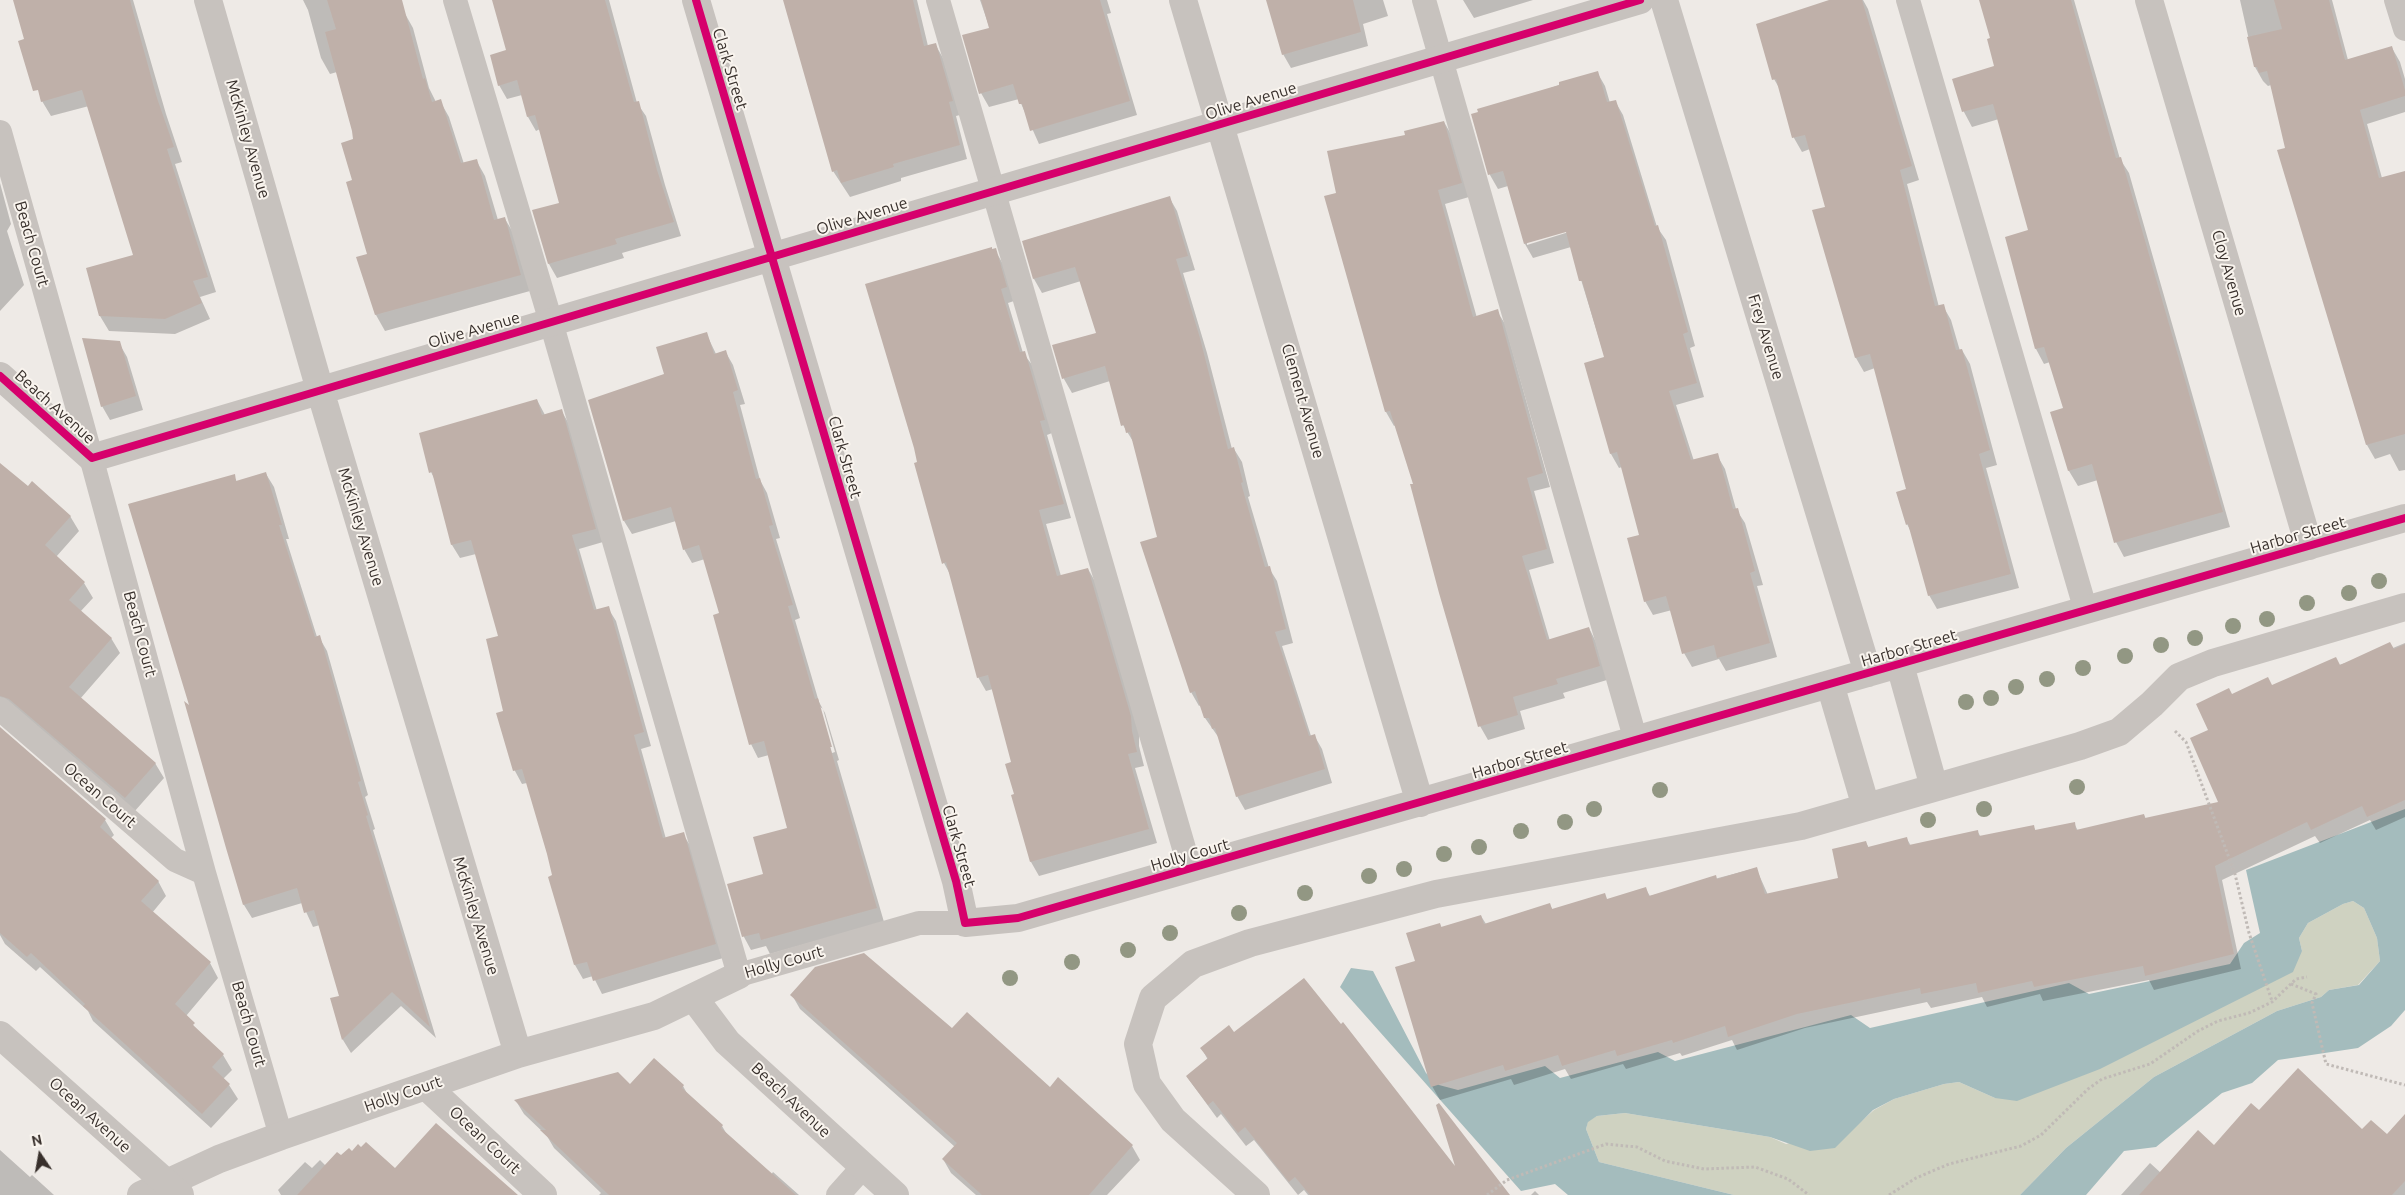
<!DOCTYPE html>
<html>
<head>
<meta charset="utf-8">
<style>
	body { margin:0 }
	#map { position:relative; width:2405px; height:1195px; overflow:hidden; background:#eeeae6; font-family:Ubuntu,sans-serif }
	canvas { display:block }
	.north { position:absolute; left:15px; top:1130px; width:50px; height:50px; -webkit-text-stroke:4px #f9f4ee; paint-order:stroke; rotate:348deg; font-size:14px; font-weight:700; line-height:20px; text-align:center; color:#38302c }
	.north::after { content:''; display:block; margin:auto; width:18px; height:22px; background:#38302c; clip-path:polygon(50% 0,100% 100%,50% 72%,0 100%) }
</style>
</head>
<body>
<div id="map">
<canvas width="2405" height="1195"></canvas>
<div class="north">N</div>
</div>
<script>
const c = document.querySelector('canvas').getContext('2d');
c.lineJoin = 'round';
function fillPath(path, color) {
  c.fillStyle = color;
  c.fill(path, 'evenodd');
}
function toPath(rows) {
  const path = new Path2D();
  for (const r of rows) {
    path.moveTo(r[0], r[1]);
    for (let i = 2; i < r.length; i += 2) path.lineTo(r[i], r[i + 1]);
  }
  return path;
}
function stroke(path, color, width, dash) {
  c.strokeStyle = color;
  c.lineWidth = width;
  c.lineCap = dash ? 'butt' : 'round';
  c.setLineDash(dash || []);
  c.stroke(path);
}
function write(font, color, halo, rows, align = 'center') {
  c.font = font + ' Ubuntu,sans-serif';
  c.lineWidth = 4;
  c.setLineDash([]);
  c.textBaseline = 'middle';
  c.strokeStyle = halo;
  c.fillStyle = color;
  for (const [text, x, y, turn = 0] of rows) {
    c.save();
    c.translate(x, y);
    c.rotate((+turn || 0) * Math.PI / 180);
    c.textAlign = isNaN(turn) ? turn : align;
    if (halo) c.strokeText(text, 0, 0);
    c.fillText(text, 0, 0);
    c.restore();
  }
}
const green = toPath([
	[2353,901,2364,908,2377,938,2380,961,2358,985,2329,990,2321,997,2277,1011,2154,1077,2066,1148,2020,1195,1734,1195,1599,1162,1586,1129,1588,1121,1597,1116,1625,1113,1770,1137,1786,1144,1857,1125,1874,1110,1894,1099,1944,1084,1959,1082,1995,1098,2302,951,2299,938,2308,923,2343,904]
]);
const water = toPath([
	[2405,809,2405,1010,2391,1026,2358,1048,2278,1060,2252,1083,2222,1093,2156,1147,2124,1151,2086,1195,2020,1195,2066,1148,2154,1077,2277,1011,2321,997,2329,990,2359,985,2380,961,2377,938,2364,908,2353,901,2343,904,2308,923,2299,938,2302,951,2293,972,2100,1069,2017,1101,1995,1098,1959,1082,1944,1084,1894,1099,1873,1110,1835,1148,1810,1151,1770,1137,1625,1113,1597,1116,1588,1122,1586,1129,1599,1162,1734,1195,1568,1195,1555,1184,1521,1191,1340,987,1351,968,1373,971,1426,1073,1439,1085,1458,1090,1545,1066,1560,1078,1658,1052,1675,1061,1851,1015,1870,1028,2069,983,2089,994,2230,964,2244,943,2260,933,2246,870]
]);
const shadow = toPath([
	[16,0,133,0,166,114,182,162,175,164,216,292,200,297,210,319,175,334,109,331,100,316,134,256,89,106,51,116,42,101],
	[303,0,395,0,404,12,413,28,429,88,436,102,440,101,449,117,464,164,476,160,485,176,498,220,505,219,514,234,530,291,385,331,376,315,358,258,368,255,354,181,355,140,337,72,330,74,321,58,308,10],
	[494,0,609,0,637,103,646,116,665,185,681,236,622,253,624,258,557,278,549,264,534,211,560,204,540,129,536,131,528,117,522,95,507,99,499,85,508,51],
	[784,0,917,0,928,46,935,44,943,58,960,115,956,116,967,159,901,178,901,181,850,197,833,171],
	[980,0,1107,0,1111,13,1107,14,1137,115,1039,144,1019,99,989,107,981,93,990,29],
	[1267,0,1383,0,1388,16,1363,24,1368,46,1291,68,1283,54],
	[1463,0,1533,0,1474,18],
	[1843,0,1863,0,1868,9,1919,180,1907,184,1939,307,1943,306,1951,320,1960,351,1962,350,1970,364,1997,465,1986,468,2019,588,1937,609,1929,595,1912,534,1907,524,1908,490,1875,368,1864,372,1856,358,1814,211,1826,207,1810,149,1802,152,1794,138,1782,93,1774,79],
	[1980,0,2074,0,2120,159,2129,173,2230,527,2124,557,2116,542,2098,480,2078,486,2069,471,2052,413,2064,409,2050,362,2044,364,2036,349,2030,231,1999,119,1972,127,1964,112,1954,79,1996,67,1991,39],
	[2240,0,2332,0,2348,60,2392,48,2400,62,2405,79,2405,112,2367,124,2382,178,2405,172,2405,470,2399,471,2390,454,2375,459,2367,445,2279,151,2286,149,2271,85,2268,86,2263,81,2255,67],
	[1597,72,1605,86,1610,103,1615,101,1623,115,1657,227,1666,240,1695,346,1690,348,1704,397,1676,405,1694,461,1717,455,1725,469,1736,509,1745,523,1763,585,1757,586,1777,657,1726,671,1719,659,1692,667,1684,653,1672,610,1653,615,1645,601,1641,536,1622,467,1619,468,1611,454,1585,364,1605,358,1571,247,1533,258,1525,244,1508,186,1498,189,1490,175,1472,115],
	[1572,229,1572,231,1527,245,1527,242],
	[1444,122,1452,136,1469,197,1445,204,1477,318,1497,311,1505,324,1550,487,1534,491,1554,563,1529,570,1550,641,1589,628,1596,642,1607,680,1563,693,1565,698,1520,711,1525,729,1488,740,1480,726,1414,485,1396,425,1394,426,1386,412,1326,197,1338,194,1407,136],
	[0,183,11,224,7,231,24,285,0,311],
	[1169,197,1177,211,1195,270,1183,273,1207,353,1232,449,1234,449,1242,462,1250,496,1248,497,1269,568,1277,581,1293,643,1282,646,1311,736,1314,735,1322,749,1332,783,1245,810,1237,796,1219,738,1205,718,1201,705,1199,706,1191,692,1159,538,1134,443,1123,425,1110,381,1072,393,1064,379,1054,346,1097,334,1081,281,1042,293,1034,279,1024,241],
	[992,250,995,250,1003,264,1014,301,1008,303,1023,353,1033,366,1052,433,1047,435,1071,518,1046,524,1061,576,1088,569,1096,583,1139,731,1139,746,1144,766,1135,768,1157,843,1039,876,1031,862,1013,796,1015,795,1013,763,993,689,986,691,978,677,951,576,944,563,919,462],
	[706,333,716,354,725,351,733,365,745,404,740,405,760,480,767,493,780,538,776,539,800,618,795,620,819,702,825,713,839,760,837,761,884,922,770,954,766,946,751,950,744,937,729,885,765,875,789,829,769,755,758,758,751,744,721,614,705,559,692,563,684,549,676,521,632,534,624,521,666,375],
	[819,706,823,709,835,752,832,753],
	[119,343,127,357,143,410,110,420,102,406],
	[537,400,545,415,561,410,569,424,603,542,579,549,597,611,608,608,616,621,651,746,641,749,666,839,683,834,691,847,723,958,602,994,593,976,583,979,575,965,550,877,554,876,527,783,522,784,515,771,498,714,505,712,500,637,476,554,460,558,452,545,436,482,431,472],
	[0,470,70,516,79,531,56,557,84,583,93,598,80,612,111,638,120,653,80,699,155,763,164,778,134,812,0,714],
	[266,474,274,487,289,539,286,539,317,637,319,637,327,651,368,795,365,797,375,829,373,830,436,1038,401,1006,351,1053,343,1040,331,999,341,996,320,925,313,927,302,903,252,918,244,905,191,708,234,476,237,482],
	[2405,643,2405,817,2376,830,2370,820,2320,843,2315,836,2222,880,2241,969,2154,990,2149,980,2043,1001,2040,994,1987,1007,1982,997,1931,1008,1927,1002,1805,1028,1737,1050,1732,1040,1682,1056,1680,1053,1626,1069,1623,1064,1571,1079,1565,1069,1514,1085,1511,1079,1440,1100,1432,1086,1416,962,1440,924,1442,928,1481,916,1486,924,1549,904,1553,910,1608,900,1645,888,1650,896,1756,868,1768,895,1839,879,1866,843,1869,848,1907,839,1911,846,1977,831,1981,837,2033,826,2036,831,2074,823,2078,831,2144,815,2146,819,2220,803,2209,730,2232,695,2272,686,2393,648],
	[0,729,105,820,114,835,111,838,158,881,166,896,152,913,210,963,218,978,186,1016,200,1034,223,1055,232,1070,223,1079,229,1085,238,1099,211,1128,93,1021,88,1011,40,967,36,971,5,944,0,935],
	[792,995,1050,1089,1132,1146,1140,1160,1107,1195,976,1195,951,1173,943,1159,955,1147,800,1009],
	[1234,1034,1458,1172,1508,1195,1308,1195,1304,1190,1298,1195,1254,1140,1246,1146,1221,1114,1217,1118,1187,1077,1208,1060,1202,1049],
	[654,1060,683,1086,689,1097,722,1126,729,1138,771,1175,773,1172,799,1195,599,1195,601,1193,554,1148,547,1136,524,1114,516,1101,630,1086],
	[2259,1112,2362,1130,2405,1154,2405,1195,2121,1195,2150,1163,2161,1173,2214,1146],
	[0,1150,30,1177,32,1175,54,1195,0,1195],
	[352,1153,395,1170,514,1195,281,1195,278,1190,305,1162,312,1168,320,1160,326,1166],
	[1535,1191,1539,1195,1531,1195]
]);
const building = toPath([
	[13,0,130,0,157,98,174,147,167,149,208,277,193,281,202,303,165,319,99,316,86,268,133,255,82,90,41,102,38,90,33,91,18,41,24,39],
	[327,0,402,0,423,79,425,78,432,102,441,99,461,163,477,159,494,220,505,217,521,275,375,315,356,257,367,254,346,182,352,180,341,143,353,139,352,131,325,32,336,29],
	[492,0,605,0,634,102,639,101,657,170,674,222,615,239,617,244,548,264,532,210,559,203,535,115,527,117,517,80,498,86,490,55,506,50],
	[783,0,913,0,924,46,936,43,953,101,949,102,960,145,893,164,894,167,841,183,837,170,832,172],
	[981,0,1100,0,1130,101,1030,131,1022,104,1019,104,1013,84,979,94,962,35,989,28],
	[1266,0,1353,0,1361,32,1282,55],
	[1829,0,1862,0,1912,166,1900,170,1935,306,1944,304,1956,350,1962,349,1990,450,1979,454,2011,574,1928,596,1908,524,1906,525,1896,492,1906,489,1870,354,1855,358,1812,210,1825,207,1805,135,1792,138,1776,79,1772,80,1756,24],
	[1979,0,2071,0,2116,158,2121,157,2223,512,2114,543,2092,464,2068,471,2050,412,2063,408,2044,347,2035,349,2005,237,2028,230,1993,104,1962,112,1952,79,1994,66,1987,39,1990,38],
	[2274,0,2329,0,2345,60,2392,46,2405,90,2405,96,2360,110,2379,178,2405,171,2405,434,2366,445,2277,150,2285,148,2267,71,2259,73,2257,67,2254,67,2247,37,2282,29],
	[1598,71,1607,102,1616,100,1655,226,1658,225,1688,332,1683,334,1697,383,1669,391,1691,460,1718,453,1733,509,1738,508,1755,571,1750,573,1770,643,1717,658,1714,645,1682,654,1666,596,1644,602,1627,538,1639,535,1617,452,1610,454,1584,363,1604,357,1582,281,1579,281,1566,232,1524,244,1503,171,1488,175,1471,114,1478,112,1477,109,1559,85,1559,82],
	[1444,121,1462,183,1438,190,1473,317,1498,309,1543,473,1527,478,1547,549,1522,556,1547,640,1589,627,1600,666,1556,679,1558,684,1513,697,1518,715,1478,727,1439,593,1410,484,1413,484,1390,411,1385,412,1324,196,1336,193,1327,151,1405,135,1404,131],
	[1170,196,1188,256,1176,259,1200,338,1228,449,1234,447,1243,482,1241,483,1265,567,1270,566,1286,629,1275,632,1309,736,1315,734,1325,769,1236,797,1215,728,1212,729,1209,718,1204,718,1195,691,1190,693,1140,542,1157,537,1130,432,1126,433,1124,425,1121,426,1105,366,1062,379,1052,345,1096,333,1075,267,1033,279,1022,241],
	[992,247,992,249,996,248,1007,287,1001,289,1020,352,1025,351,1045,420,1040,421,1064,504,1039,510,1057,576,1088,568,1131,716,1132,731,1137,752,1128,754,1149,829,1030,862,1011,795,1014,794,1005,764,1011,762,988,675,977,678,946,562,942,564,914,463,917,462,914,448,865,284],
	[707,332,714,354,726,350,738,390,733,392,756,479,760,478,773,525,769,526,793,605,788,606,815,699,818,698,832,747,830,747,877,908,761,940,759,933,742,937,727,884,763,874,753,837,787,828,764,741,749,745,713,615,719,613,699,545,683,550,671,507,623,521,588,400,664,374,656,347],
	[82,338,120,341,136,396,101,407],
	[537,399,542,415,562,409,596,529,572,535,594,610,609,606,644,732,634,735,663,838,684,832,716,944,593,981,587,962,574,965,548,877,552,875,547,854,522,769,513,771,496,713,503,711,486,639,498,636,471,540,451,545,432,472,429,473,419,433],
	[0,463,28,486,32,481,71,516,45,545,85,582,69,600,112,638,69,687,156,763,125,798,9,699,0,696],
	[266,472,282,525,279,525,315,637,320,635,361,781,358,782,368,815,366,816,430,1027,392,992,342,1040,330,998,339,996,314,910,304,913,297,888,243,905,226,848,184,701,189,705,128,504,235,474,236,481],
	[2390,642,2394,649,2405,644,2405,800,2367,817,2362,806,2311,830,2307,822,2215,866,2234,954,2145,976,2143,966,2034,987,2032,981,1978,993,1976,983,1921,994,1920,988,1797,1014,1728,1037,1725,1026,1673,1043,1672,1040,1617,1056,1615,1050,1562,1066,1558,1055,1505,1071,1503,1065,1431,1087,1395,967,1415,961,1406,933,1440,923,1441,927,1481,915,1484,924,1550,903,1552,909,1605,893,1607,899,1646,887,1649,896,1716,875,1717,879,1757,867,1765,894,1838,878,1832,849,1866,841,1868,847,1907,837,1909,845,1978,830,1979,836,2034,825,2035,830,2075,822,2076,830,2144,814,2145,818,2218,802,2190,738,2208,730,2196,704,2229,688,2232,694,2268,677,2272,685,2336,657,2340,665],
	[0,727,106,819,100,827,159,881,141,901,211,962,175,1004,195,1023,193,1025,224,1054,212,1067,230,1084,202,1114,83,1006,85,1004,31,953,27,957,0,933],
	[864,953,952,1028,967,1012,1050,1087,1058,1077,1133,1145,1089,1195,982,1195,942,1159,957,1143,790,995,815,967],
	[1304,978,1341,1024,1343,1022,1455,1166,1436,1105,1439,1103,1510,1195,1310,1195,1295,1177,1289,1182,1245,1127,1238,1133,1213,1101,1208,1105,1186,1076,1208,1058,1200,1048,1229,1025,1234,1032],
	[654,1058,684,1085,682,1088,723,1125,721,1128,796,1195,609,1195,540,1130,546,1130,514,1100,618,1072,630,1084],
	[2298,1068,2362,1129,2371,1120,2387,1134,2405,1114,2405,1181,2392,1195,2139,1195,2198,1130,2214,1145,2251,1103,2259,1110],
	[436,1123,518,1195,297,1195,337,1152,341,1155,349,1148,352,1151,358,1144,361,1147,366,1142,395,1168]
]);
const path = toPath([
	[2175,731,2186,742,2235,874,2249,933,2272,1001],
	[2291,984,2316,994,2312,1003,2326,1064,2405,1085],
	[1487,1195,1507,1180,1606,1144,1637,1147,1665,1161,1704,1169,1755,1167,1788,1179,1809,1195],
	[1889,1195,1916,1178,1949,1164,2021,1146,2041,1135,2088,1089,2102,1079,2150,1064,2198,1031,2218,1021,2249,1013,2272,1002,2296,979,2307,977]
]);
const service = toPath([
	[455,0,551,322,739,975,919,923,965,923],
	[938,0,1190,869],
	[1424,0,1636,741],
	[1908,0,2086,611],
	[2396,0,2405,29],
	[0,132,81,420,204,873,281,1136],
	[0,709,175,860,204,873],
	[838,1195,863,1167]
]);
const minor = toPath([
	[208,0,320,390,518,1054],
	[696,0,956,881,965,923,1018,918,2405,518],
	[1183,0,1420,803],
	[1664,0,1868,673],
	[2149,0,2309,546],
	[0,376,92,458,1640,0],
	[1900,665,1934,787],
	[1830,684,1866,807],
	[694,998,727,1042,895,1195],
	[426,1086,543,1195],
	[141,1195,219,1159,281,1136,518,1054,654,1016,739,975],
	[1256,1195,1173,1120,1147,1084,1138,1044,1153,998,1193,964,1250,943,1436,894,1801,826,2080,746,2119,732,2152,704,2179,677,2213,663,2405,607]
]);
const tertiary = toPath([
	[0,1035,180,1195]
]);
const cycleway = toPath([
	[696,0,956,881,965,923,1018,918,2405,518],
	[0,376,92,458,1640,0]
]);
const trees = [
	[2379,581],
	[2349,593],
	[2307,603],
	[2267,619],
	[2233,626],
	[2195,638],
	[2161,645],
	[2125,656],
	[2083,668],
	[2047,679],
	[2016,687],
	[1991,698],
	[1966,702],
	[2077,787],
	[1660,790],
	[1594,809],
	[1984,809],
	[1928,820],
	[1565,822],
	[1521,831],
	[1479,847],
	[1444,854],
	[1404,869],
	[1369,876],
	[1305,893],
	[1239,913],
	[1170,933],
	[1128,950],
	[1072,962],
	[1010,978]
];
const streetNames = [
	["Clark Street",730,69,73],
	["Olive Avenue",1251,101,-17],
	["McKinley Avenue",248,139,74],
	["Olive Avenue",862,216,-17],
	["Beach Court",32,244,74],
	["Cloy Avenue",2229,273,74],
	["Olive Avenue",474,330,-16],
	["Frey Avenue",1766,337,73],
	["Clement Avenue",1303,401,74],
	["Beach Avenue",55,407,42],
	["Clark Street",845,457,74],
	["McKinley Avenue",361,527,73],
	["Harbor Street",2298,535,-16],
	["Beach Court",140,634,75],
	["Harbor Street",1909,648,-16],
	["Harbor Street",1520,760,-16],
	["Ocean Court",100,795,41],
	["Clark Street",959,846,74],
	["Holly Court",1190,855,-16],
	["McKinley Avenue",476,916,73],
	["Holly Court",784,962,-16],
	["Beach Court",249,1024,74],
	["Holly Court",403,1094,-19],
	["Beach Avenue",791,1100,43],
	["Ocean Avenue",90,1115,42],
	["Ocean Court",485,1140,43]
];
fillPath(green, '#cfd2c1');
fillPath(water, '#a4bcbd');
fillPath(shadow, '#0003');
fillPath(building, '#bfb0a9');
stroke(path, '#c0bab6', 3, [2.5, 2.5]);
stroke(service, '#c7c2be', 24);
stroke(minor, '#c7c2be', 28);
stroke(tertiary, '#c7c2be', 28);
stroke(cycleway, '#d6006c', 8);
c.fillStyle = '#929783';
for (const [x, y] of trees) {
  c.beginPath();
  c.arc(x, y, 8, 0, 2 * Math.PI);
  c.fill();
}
write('16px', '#38302c', '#f9f4ee', streetNames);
</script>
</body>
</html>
